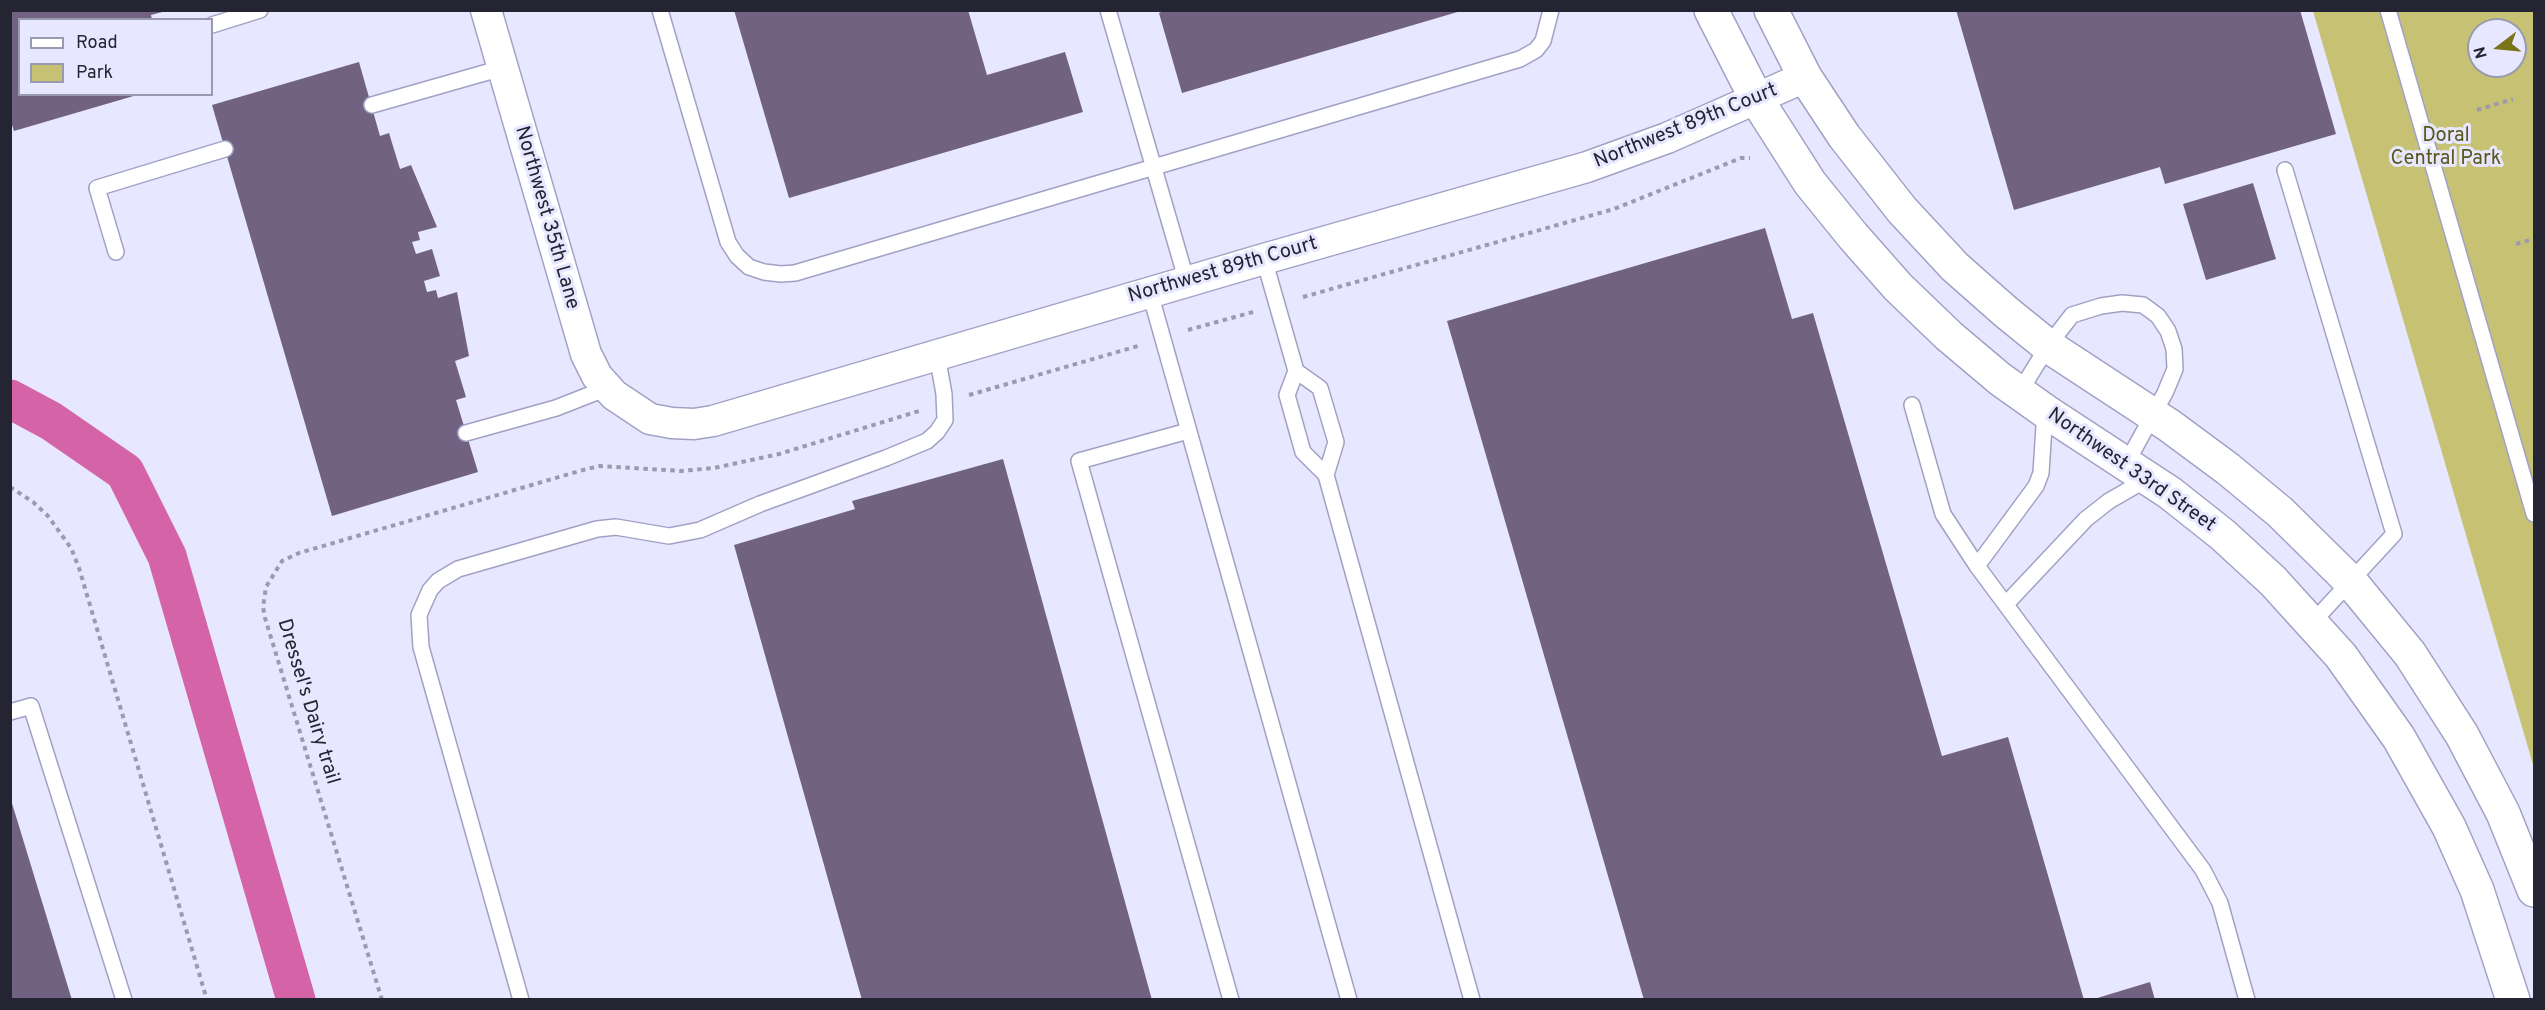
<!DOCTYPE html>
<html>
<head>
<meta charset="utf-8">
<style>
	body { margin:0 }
	#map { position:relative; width:2545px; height:1010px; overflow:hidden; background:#e7e8ff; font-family:Overpass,sans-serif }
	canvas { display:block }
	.frame { position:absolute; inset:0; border:12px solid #242432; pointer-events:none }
	.legend { position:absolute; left:18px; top:18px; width:195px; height:78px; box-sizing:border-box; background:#e7e8ff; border:2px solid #999aad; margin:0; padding:8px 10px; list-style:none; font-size:18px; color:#242432 }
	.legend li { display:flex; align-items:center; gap:12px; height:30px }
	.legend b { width:30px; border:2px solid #999aad }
	.north { position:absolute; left:2467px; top:18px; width:60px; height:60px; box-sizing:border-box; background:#e7e8ff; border:2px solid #999aad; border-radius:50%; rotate:254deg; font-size:16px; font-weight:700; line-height:24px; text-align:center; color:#242432 }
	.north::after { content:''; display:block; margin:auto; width:21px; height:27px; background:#7a7417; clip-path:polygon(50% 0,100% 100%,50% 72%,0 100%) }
</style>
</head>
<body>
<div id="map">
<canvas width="2545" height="1010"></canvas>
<div class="frame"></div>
<ul class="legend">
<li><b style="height:8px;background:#fff"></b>Road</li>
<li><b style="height:16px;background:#c7c273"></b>Park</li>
</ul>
<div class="north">N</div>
</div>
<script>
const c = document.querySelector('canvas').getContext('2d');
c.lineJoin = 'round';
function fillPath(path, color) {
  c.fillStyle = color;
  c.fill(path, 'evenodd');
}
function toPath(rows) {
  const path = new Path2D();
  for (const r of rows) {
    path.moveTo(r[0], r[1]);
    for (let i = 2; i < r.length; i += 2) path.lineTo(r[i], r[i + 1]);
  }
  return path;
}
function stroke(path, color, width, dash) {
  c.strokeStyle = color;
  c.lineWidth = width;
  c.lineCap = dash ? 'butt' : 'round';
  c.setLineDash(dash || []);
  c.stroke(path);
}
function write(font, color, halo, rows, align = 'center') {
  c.font = font + ' Overpass,sans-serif';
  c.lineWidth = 6;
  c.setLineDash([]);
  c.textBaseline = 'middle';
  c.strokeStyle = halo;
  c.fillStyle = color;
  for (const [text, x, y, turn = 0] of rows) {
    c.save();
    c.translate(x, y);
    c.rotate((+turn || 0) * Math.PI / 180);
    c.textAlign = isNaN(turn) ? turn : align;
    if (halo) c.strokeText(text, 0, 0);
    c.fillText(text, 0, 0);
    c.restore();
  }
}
const green = toPath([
	[2313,11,2534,11,2534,768],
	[2479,30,2515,30,2515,66,2479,66]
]);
const canal = toPath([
	[10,399,51,421,125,472,167,556,296,1000]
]);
const building = toPath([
	[10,10,165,10,166,11,151,15,152,20,20,20,20,94,137,95,14,131,10,119],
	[734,10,968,10,987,75,1065,52,1083,112,789,198],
	[1166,10,1461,10,1461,11,1182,93,1159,13],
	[1956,10,2300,10,2336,134,2165,184,2160,167,2014,210],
	[359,62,380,136,389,133,400,169,411,165,437,227,418,232,420,240,412,242,416,254,432,249,440,276,424,281,427,292,436,290,438,298,457,292,469,356,455,361,466,397,456,400,478,472,332,516,212,105],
	[2253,183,2276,259,2206,280,2183,204],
	[1765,228,1792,319,1813,313,1942,756,2008,737,2084,1000,1644,1000,1447,321],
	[1003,459,1152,1000,862,1000,734,545,855,509,852,501],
	[10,800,11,800,72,1000,10,1000],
	[2150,982,2155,1000,2094,1000,2094,999]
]);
const path = toPath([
	[2477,110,2513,99],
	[2516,244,2534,239],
	[1303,297,1614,209,1741,158,1750,158],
	[1188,330,1253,312],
	[969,395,1138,346],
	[10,487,33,502,48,516,71,548,79,568,207,1000],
	[382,1000,265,618,263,607,266,587,282,561,299,553,583,470,600,466,681,471,714,468,779,454,919,411]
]);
const service = toPath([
	[660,10,728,242,737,256,749,267,764,272,781,274,795,273,1520,59,1536,50,1543,41,1551,10],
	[1108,10,1187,282],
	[2388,10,2534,514],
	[212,25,260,10],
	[372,105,502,68],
	[2285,170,2394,534,2312,623],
	[116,252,97,188,225,149],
	[1264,259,1296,371,1287,395,1303,452,1326,475,1472,1000],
	[1150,293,1349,1000],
	[1296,371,1320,388,1336,442,1326,475],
	[2019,393,2048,346,2072,315,2101,306,2122,303,2143,305,2158,316,2168,331,2174,349,2175,369,2165,393,2126,464],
	[1912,405,1943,514,1977,566,2203,870,2220,903,2247,1000],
	[1188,431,1079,461,1231,1000],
	[466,433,556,408,607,388],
	[1977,566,2036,486,2041,473,2045,411],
	[2006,604,2086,519,2109,501,2149,478],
	[10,712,31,706,124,1000],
	[521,1000,421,647,419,615,430,590,438,581,458,569,597,529,616,527,669,536,700,530,760,504,886,458,927,441,937,432,945,420,944,394,937,355]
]);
const minor = toPath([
	[486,10,586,354,597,376,614,395,650,419,672,423,694,424,713,421,1264,259,1587,167,1667,138,1805,77]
]);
const tertiary = toPath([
	[1711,10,1757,100,1810,183,1853,236,1898,287,1949,336,2000,379,2045,411,2170,493,2223,535,2273,581,2341,656,2399,738,2449,827,2477,890,2513,1000],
	[1771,10,1805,77,1844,136,1902,210,1955,267,2006,312,2048,346,2170,426,2228,469,2280,512,2351,582,2410,654,2462,735,2503,813,2534,890]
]);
const streetNames = [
	["Northwest 89th Court",1686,127,-22],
	["Northwest 35th Lane",546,218,74],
	["Northwest 89th Court",1223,271,-16],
	["Northwest 33rd Street",2131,471,35],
	["Dressel's Dairy trail",307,702,73]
];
const parkNames = [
	["Doral",2446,137],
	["Central Park",2446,160]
];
fillPath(green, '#c7c273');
stroke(canal, '#d563a8', 39);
fillPath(building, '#716282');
stroke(service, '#a2a1c5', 18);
stroke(minor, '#a2a1c5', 33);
stroke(tertiary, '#a2a1c5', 36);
stroke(path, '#9a9bae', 4, [4.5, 4.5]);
stroke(service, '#fff', 15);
stroke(minor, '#fff', 30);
stroke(tertiary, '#fff', 33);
write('20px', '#242432', '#e7e8ff', streetNames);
write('20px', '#59551b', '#e7e8ff', parkNames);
</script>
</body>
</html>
